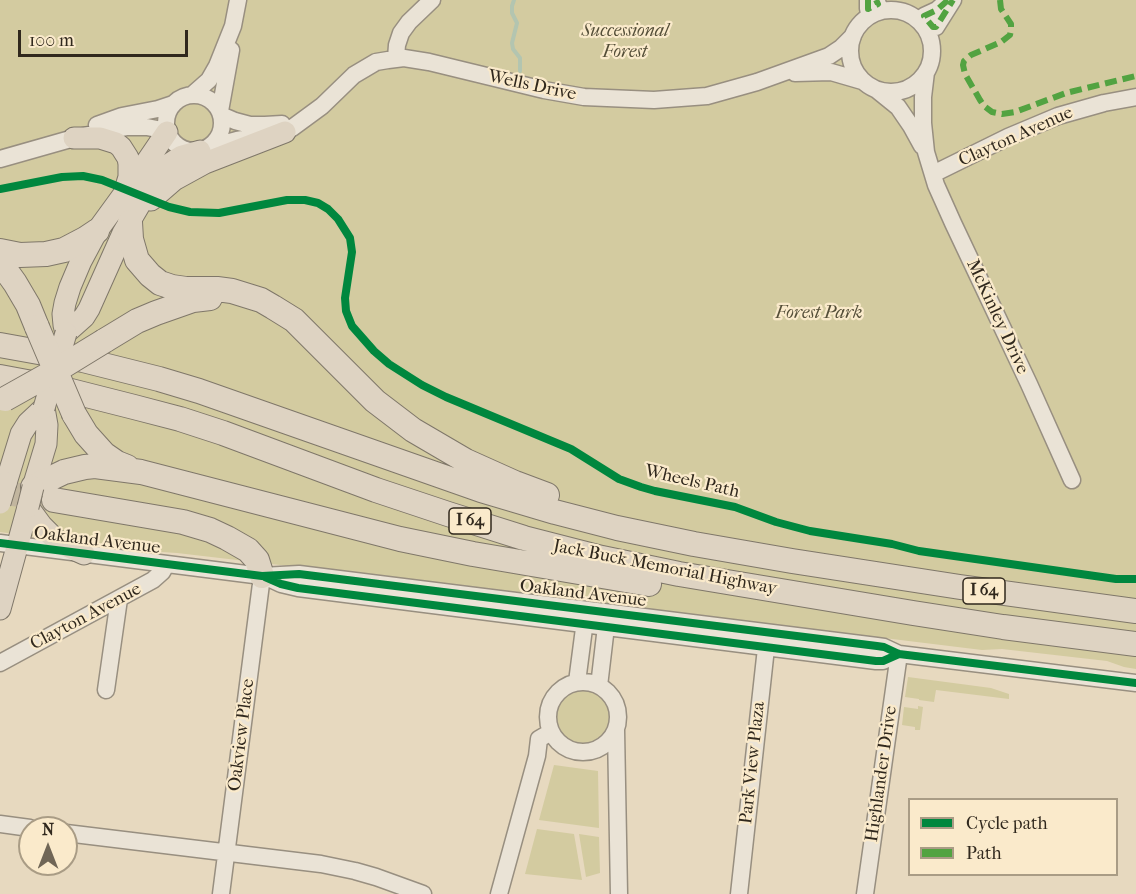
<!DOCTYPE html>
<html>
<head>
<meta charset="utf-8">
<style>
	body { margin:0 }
	#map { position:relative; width:1136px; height:894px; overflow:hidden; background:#e7d9bf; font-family:"IM FELL French Canon",serif }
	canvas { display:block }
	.legend { position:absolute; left:908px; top:798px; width:210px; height:78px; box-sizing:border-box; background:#faeacb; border:2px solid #a99c85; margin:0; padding:8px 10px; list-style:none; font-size:18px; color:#30281d }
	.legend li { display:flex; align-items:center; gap:12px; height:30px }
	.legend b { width:30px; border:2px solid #a99c85 }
	.north { position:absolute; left:18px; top:816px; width:60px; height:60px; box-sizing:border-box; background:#faeacb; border:2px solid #a99c85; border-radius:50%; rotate:0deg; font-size:16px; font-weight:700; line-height:24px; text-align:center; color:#30281d }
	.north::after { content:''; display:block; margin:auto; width:21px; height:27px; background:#706656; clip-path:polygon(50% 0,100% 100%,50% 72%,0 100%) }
	.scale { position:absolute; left:18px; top:30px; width:170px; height:27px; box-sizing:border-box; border:3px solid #30281d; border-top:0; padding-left:8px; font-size:18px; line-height:21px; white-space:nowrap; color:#30281d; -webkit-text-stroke:4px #faeacb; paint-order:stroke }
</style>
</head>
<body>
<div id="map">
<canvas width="1136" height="894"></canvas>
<ul class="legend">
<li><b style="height:8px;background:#00873e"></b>Cycle path</li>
<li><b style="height:8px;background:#52a341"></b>Path</li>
</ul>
<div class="north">N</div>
<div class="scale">100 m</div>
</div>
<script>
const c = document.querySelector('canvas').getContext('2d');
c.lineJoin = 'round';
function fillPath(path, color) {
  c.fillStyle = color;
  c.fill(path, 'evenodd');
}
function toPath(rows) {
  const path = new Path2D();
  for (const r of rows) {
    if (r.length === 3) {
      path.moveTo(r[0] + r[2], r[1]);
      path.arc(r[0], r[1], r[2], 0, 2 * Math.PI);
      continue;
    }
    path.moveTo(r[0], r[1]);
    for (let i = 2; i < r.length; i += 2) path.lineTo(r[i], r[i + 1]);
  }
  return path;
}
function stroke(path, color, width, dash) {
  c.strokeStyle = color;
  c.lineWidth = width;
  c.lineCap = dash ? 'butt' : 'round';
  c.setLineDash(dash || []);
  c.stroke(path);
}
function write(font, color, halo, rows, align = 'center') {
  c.font = font + ' "IM FELL French Canon",serif';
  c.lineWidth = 4.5;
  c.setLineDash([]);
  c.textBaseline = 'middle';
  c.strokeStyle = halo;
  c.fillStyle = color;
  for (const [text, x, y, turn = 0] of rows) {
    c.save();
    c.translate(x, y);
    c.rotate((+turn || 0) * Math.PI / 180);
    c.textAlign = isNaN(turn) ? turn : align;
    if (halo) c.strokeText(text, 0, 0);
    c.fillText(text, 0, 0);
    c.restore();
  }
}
const green = toPath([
	[0,0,1136,0,1136,669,1124,667,1107,661,1002,649,982,650,884,638,856,636,280,565,177,553,146,551,0,532],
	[908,677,991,688,1009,694,1009,699,936,690,934,702,919,700,919,699,905,697],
	[583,717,28],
	[918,706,923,707,920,730,915,730,915,727,902,725,904,707,918,709],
	[554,765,598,771,599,828,539,820],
	[537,829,574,834,582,880,525,874],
	[579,834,599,837,600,873,586,877]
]);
const stream = toPath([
	[514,0,512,6,512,13,517,23,512,43,513,49,520,58,520,71]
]);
const highwayTunnel = toPath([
	[0,492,54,500]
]);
const minor = toPath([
	[868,0,868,9,878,4,876,0],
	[948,0,937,10,924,16,933,27,936,27,953,0],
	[891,51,41],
	[396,58,397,45,401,33,409,22,432,0],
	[926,72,923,97,923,123,926,152,936,185,953,223,1029,384,1072,480],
	[795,73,831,72,862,81],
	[877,90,898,107,911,126,922,146],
	[194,123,28],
	[192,95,209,80,217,66,233,26,238,0],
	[220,111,231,50],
	[221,115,235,121,250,125,265,125,282,124],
	[97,125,122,116,158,109,173,104],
	[211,147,237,140,285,132,292,128,322,106,354,75,376,62,388,60,404,58,429,62,544,90,584,97,654,100,707,96,757,82,829,56,841,48,853,36],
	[0,159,74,138,127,127,147,127,167,131],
	[933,174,1008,137,1058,116,1104,103,1136,97],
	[0,543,262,576,299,574,877,646,884,647,899,654,1136,683],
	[266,577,281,584,298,588,876,661,883,661,899,654],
	[0,663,153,580,162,572,166,565],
	[577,682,586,613],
	[583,717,35],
	[599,686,607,618],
	[106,690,119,599],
	[616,730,619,894],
	[0,824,30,828],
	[66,833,321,864,355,871,376,877,423,894],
	[221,894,262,576],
	[499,894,537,756,539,739,551,732],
	[739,894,767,639],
	[865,894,899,654]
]);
const major = toPath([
	[167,132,137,176,97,231,81,261,70,287,65,303,63,314,64,325,66,333,84,317,89,309,123,233,153,182,168,165,174,161,182,156,200,151],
	[74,138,100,138,116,143,121,147,128,158,129,164,129,177,125,190],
	[151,200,174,180,205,163,285,132],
	[6,483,21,434,28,423,44,408,47,425,46,444,33,487],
	[28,507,42,526,54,538,62,544,84,554],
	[0,609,28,507]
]);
const highway = toPath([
	[130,222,131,239,137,260,150,275,160,283,172,287,186,289,217,289,232,291,261,300,273,307,294,320,375,401,413,430,466,461,515,483,547,495],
	[0,251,20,255,46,254,64,250,85,239,97,231],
	[0,262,15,283,28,305,37,327],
	[104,341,137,321,156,313,193,300,210,298],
	[0,345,83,360,159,379,199,391,481,490,555,512,617,528,694,544,792,561,960,587,1136,611],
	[0,377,59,388,134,407,180,419,223,433,376,490,448,514,524,538,602,558,679,574,913,613,1003,627,1136,644],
	[74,414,86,434,104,454,117,463,127,467],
	[33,487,64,472,85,467,95,466,141,472,400,539,473,554,649,584],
	[54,500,183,522,210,530,227,538,248,550,257,560,262,576]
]);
const majorBridge = toPath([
	[44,408,66,333],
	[0,503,6,483],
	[28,507,33,487]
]);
const highwayBridge = toPath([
	[37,327,74,414],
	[5,399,55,371,104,341]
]);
const quiet = toPath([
	[868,0,868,9,878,4,876,0],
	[948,0,937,10,924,16,933,27,936,27,953,0],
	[1000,0,1001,9,1011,24,1011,30,1010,35,1001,42,971,55,964,61,963,65,965,74,980,100,984,106,992,112,1002,114,1015,112,1066,93,1136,76]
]);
const cycleway = toPath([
	[0,189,62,177,83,176,102,180,169,207,190,212,219,213,287,200,305,200,318,203,328,209,338,219,350,238,352,252,345,298,346,311,352,326,374,351,389,364,422,385,446,397,571,449,619,479,641,487,655,491,735,507,776,522,810,531,892,544,919,551,1116,579,1136,579],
	[0,543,262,576,299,574,877,646,884,647,899,654,1136,683],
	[265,577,281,584,298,588,876,661,883,661,899,654]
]);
const shields = [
	[470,521,42],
	[984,591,42]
];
const shieldNames = [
	["I 64",470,521],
	["I 64",984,591]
];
const parkNames = [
	["Successional",625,32],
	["Forest",625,53],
	["Forest Park",819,314]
];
const streetNames = [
	["Wells Drive",532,86,12],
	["Clayton Avenue",1016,137,-24],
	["McKinley Drive",997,317,65],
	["Wheels Path",692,482,13],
	["Oakland Avenue",97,541,7],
	["Jack Buck Memorial Highway",665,568,11],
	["Oakland Avenue",583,594,7],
	["Clayton Avenue",86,617,-28],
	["Oakview Place",242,735,-83],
	["Park View Plaza",753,763,-84],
	["Highlander Drive",882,774,-82]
];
fillPath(green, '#d3cba0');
stroke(stream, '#b3c5b0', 4);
stroke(highwayTunnel, '#c2b69f', 24, [24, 12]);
stroke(minor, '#988f80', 19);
stroke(major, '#7f7769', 23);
stroke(highway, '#7f7769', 26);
stroke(minor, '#eae3d6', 16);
stroke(major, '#ded3c2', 21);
stroke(highway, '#ded3c2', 24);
stroke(majorBridge, '#7f7769', 23, []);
stroke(highwayBridge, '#7f7769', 26, []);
stroke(majorBridge, '#ded3c2', 21);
stroke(highwayBridge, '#ded3c2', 24);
stroke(quiet, '#52a341', 6, [12, 6]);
stroke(cycleway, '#00873e', 8);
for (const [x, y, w] of shields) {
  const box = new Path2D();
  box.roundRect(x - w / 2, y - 13, w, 26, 4.5);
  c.fillStyle = '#faeacb';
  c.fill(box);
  stroke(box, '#30281d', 1.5);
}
write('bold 16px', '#30281d', null, shieldNames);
write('italic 18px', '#544e38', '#faeacb', parkNames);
write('18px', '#30281d', '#faeacb', streetNames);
</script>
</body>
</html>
